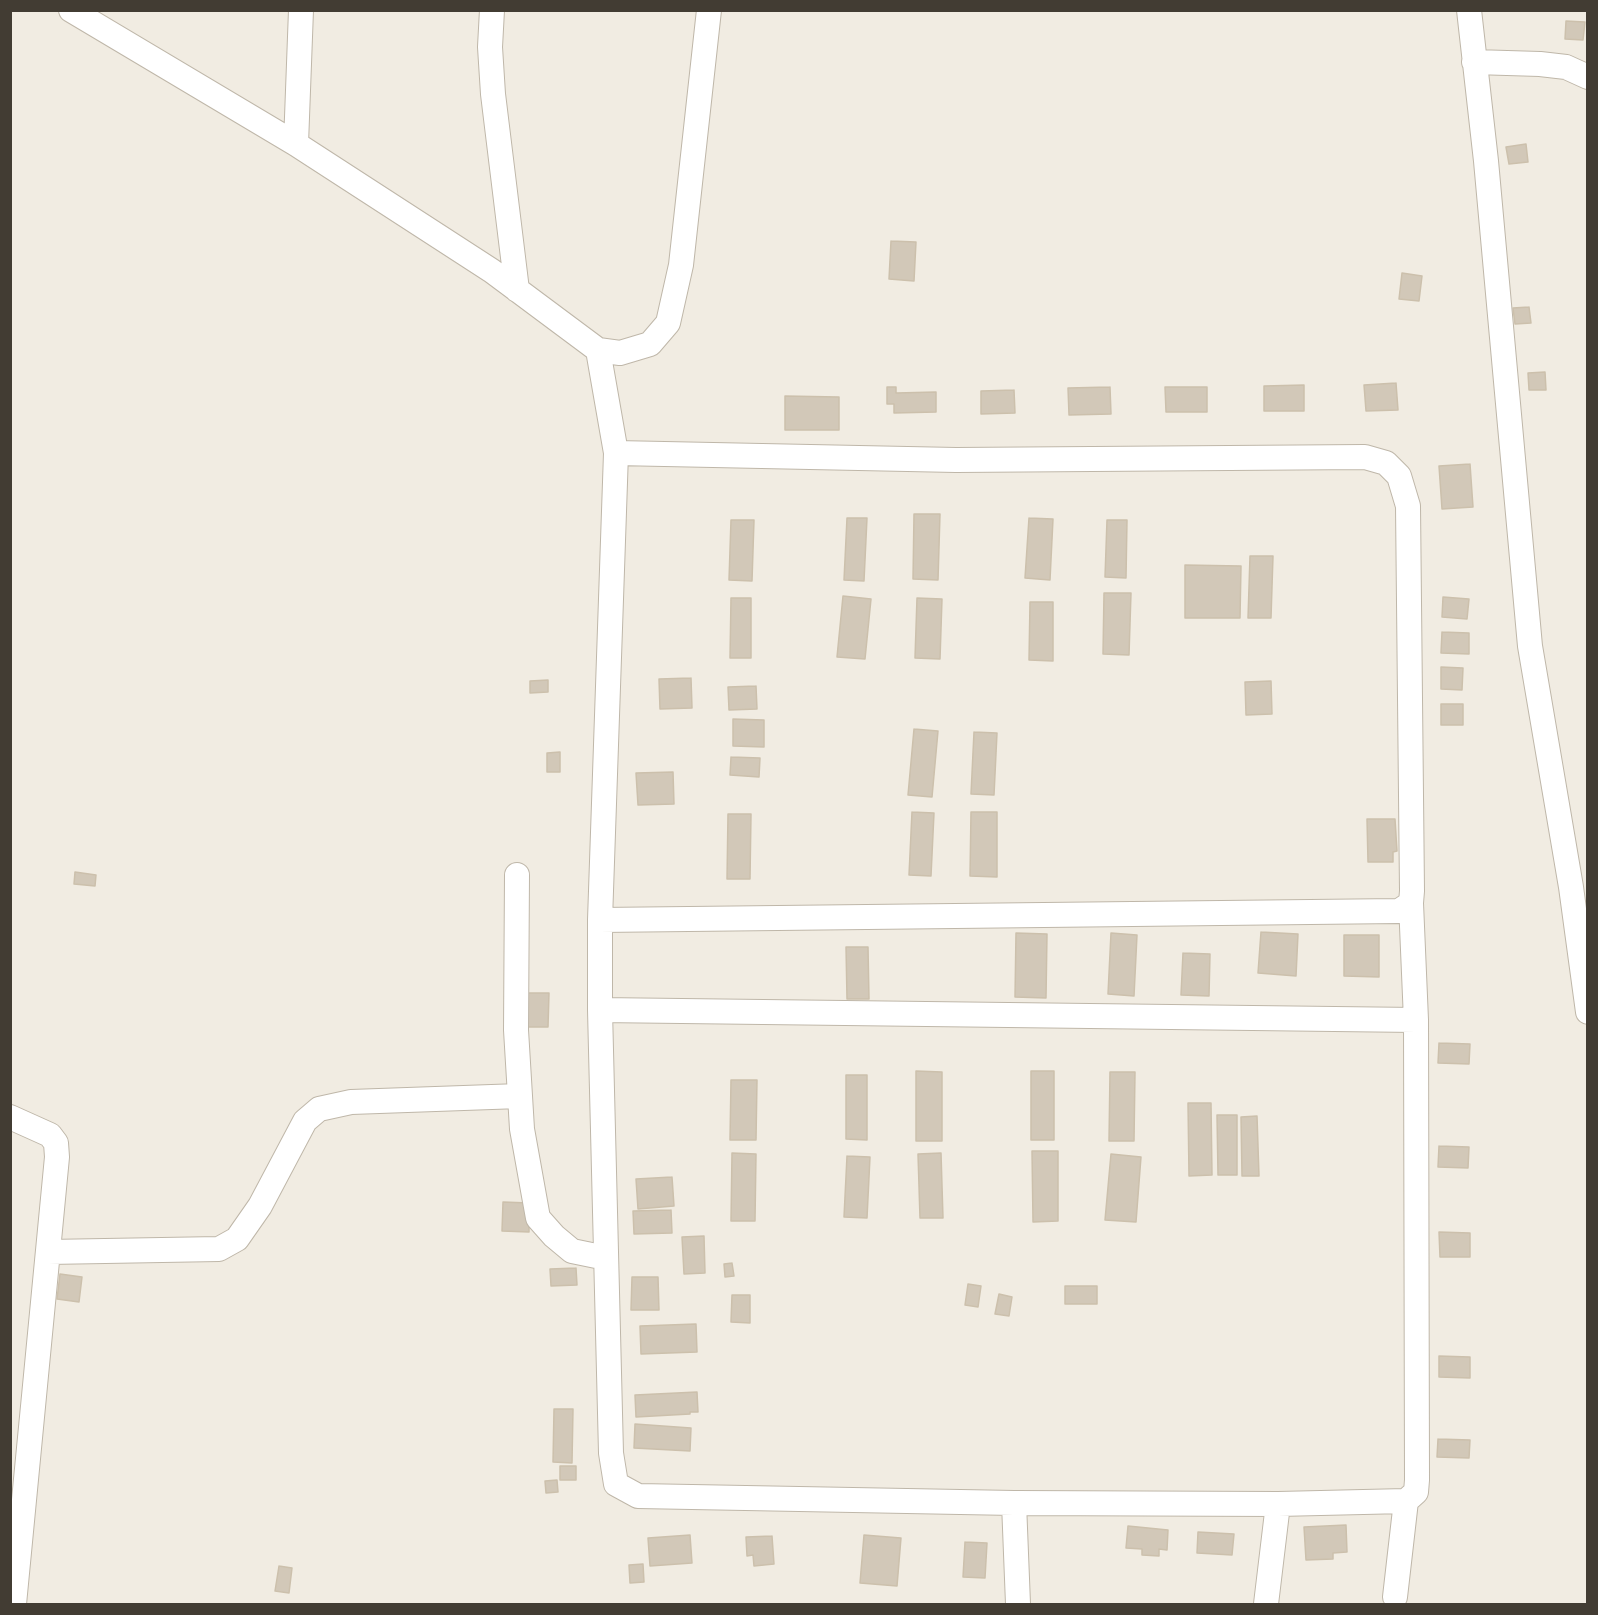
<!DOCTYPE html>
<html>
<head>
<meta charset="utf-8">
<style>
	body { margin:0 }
	#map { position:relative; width:1598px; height:1615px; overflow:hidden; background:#f1ece2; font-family:Helvetica,sans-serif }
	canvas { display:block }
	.frame { position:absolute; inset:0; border:12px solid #423c33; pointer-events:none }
</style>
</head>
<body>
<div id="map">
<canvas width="1598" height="1615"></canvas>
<div class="frame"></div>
</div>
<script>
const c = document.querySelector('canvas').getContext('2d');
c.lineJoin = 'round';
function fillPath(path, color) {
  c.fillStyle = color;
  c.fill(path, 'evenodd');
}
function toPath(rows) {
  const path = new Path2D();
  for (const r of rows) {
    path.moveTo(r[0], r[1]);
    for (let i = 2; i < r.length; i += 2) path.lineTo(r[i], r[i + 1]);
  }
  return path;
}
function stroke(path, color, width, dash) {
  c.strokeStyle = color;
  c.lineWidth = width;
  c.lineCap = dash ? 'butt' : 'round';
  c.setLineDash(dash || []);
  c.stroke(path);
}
const building = toPath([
	[1566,21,1585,22,1583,40,1565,39,1566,21],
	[1526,144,1528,162,1509,164,1506,147,1526,144],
	[891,241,916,242,914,281,889,279,891,241],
	[1402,273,1422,276,1419,301,1399,299,1402,273],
	[1529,307,1531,323,1515,324,1513,308,1529,307],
	[1545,372,1546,390,1529,390,1528,373,1545,372],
	[1396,383,1398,410,1366,411,1364,385,1396,383],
	[1304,385,1304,411,1264,411,1264,386,1304,385],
	[887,387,896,387,896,393,936,392,936,412,894,413,894,404,887,404,887,387],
	[1110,387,1111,414,1069,415,1068,388,1110,387],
	[1165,387,1207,387,1207,412,1166,412,1165,387],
	[1014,390,1015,413,981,414,981,391,1014,390],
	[785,396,839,397,839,430,785,430,785,396],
	[1470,464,1473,507,1442,509,1439,466,1470,464],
	[914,514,940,514,938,580,913,579,914,514],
	[847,518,867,518,864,581,844,580,847,518],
	[1029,518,1053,519,1050,580,1025,578,1029,518],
	[731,520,754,520,752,581,729,580,731,520],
	[1107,520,1127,520,1126,578,1105,577,1107,520],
	[1250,556,1273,556,1271,618,1248,618,1250,556],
	[1185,565,1241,566,1240,618,1185,618,1185,565],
	[1104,593,1131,593,1129,655,1103,654,1104,593],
	[843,596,871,599,865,659,837,657,843,596],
	[1443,597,1469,599,1467,619,1442,617,1443,597],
	[731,598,751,598,751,658,730,658,731,598],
	[917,598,942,599,940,659,915,658,917,598],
	[1030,602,1053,602,1053,661,1029,660,1030,602],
	[1442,632,1469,633,1469,654,1441,653,1442,632],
	[1441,667,1463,668,1462,690,1441,689,1441,667],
	[691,678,692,708,660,709,659,679,691,678],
	[548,680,548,692,530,693,530,681,548,680],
	[1271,681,1272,714,1246,715,1245,682,1271,681],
	[756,686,757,709,729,710,728,687,756,686],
	[1441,704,1463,704,1463,725,1441,725,1441,704],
	[733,719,764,720,764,747,733,746,733,719],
	[914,729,938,731,932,797,908,795,914,729],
	[974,732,997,733,994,795,971,794,974,732],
	[560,752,560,772,547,772,547,753,560,752],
	[731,757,760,758,759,777,730,775,731,757],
	[673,772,674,804,638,805,636,773,673,772],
	[912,812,934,813,931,876,909,875,912,812],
	[971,812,997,812,997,877,970,876,971,812],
	[728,814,751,814,750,879,727,879,728,814],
	[1367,819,1395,819,1397,851,1393,852,1393,862,1368,862,1367,819],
	[75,872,96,875,95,886,74,884,75,872],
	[1261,932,1298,934,1296,976,1258,973,1261,932],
	[1016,933,1047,934,1046,998,1015,997,1016,933],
	[1111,933,1137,935,1134,996,1108,994,1111,933],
	[1344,935,1379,935,1379,977,1344,976,1344,935],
	[846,947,868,947,869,999,847,999,846,947],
	[1183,953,1210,954,1209,996,1181,995,1183,953],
	[525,993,549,993,548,1027,525,1027,525,993],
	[1439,1043,1470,1044,1469,1064,1438,1063,1439,1043],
	[916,1071,942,1072,942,1141,916,1141,916,1071],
	[1031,1071,1054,1071,1054,1140,1031,1140,1031,1071],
	[1110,1072,1135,1072,1134,1141,1109,1141,1110,1072],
	[846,1075,867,1075,867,1140,846,1139,846,1075],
	[731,1080,757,1080,756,1140,730,1140,731,1080],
	[1188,1103,1211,1103,1212,1175,1189,1176,1188,1103],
	[1217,1115,1237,1115,1237,1175,1218,1175,1217,1115],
	[1257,1116,1259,1176,1242,1176,1241,1117,1257,1116],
	[1439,1146,1469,1147,1468,1168,1438,1167,1439,1146],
	[1032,1151,1058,1151,1058,1221,1033,1222,1032,1151],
	[732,1153,756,1154,755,1221,731,1221,732,1153],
	[941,1153,943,1218,920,1218,918,1154,941,1153],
	[1111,1154,1141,1157,1136,1222,1105,1220,1111,1154],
	[847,1156,870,1157,867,1218,844,1217,847,1156],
	[672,1177,674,1206,638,1209,636,1179,672,1177],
	[503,1202,529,1203,529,1232,502,1231,503,1202],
	[671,1210,672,1233,634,1234,633,1211,671,1210],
	[1439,1232,1470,1233,1470,1257,1440,1257,1439,1232],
	[704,1236,705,1273,684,1274,682,1237,704,1236],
	[732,1263,734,1276,725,1277,724,1264,732,1263],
	[576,1268,577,1285,551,1286,550,1269,576,1268],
	[60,1274,82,1277,79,1302,57,1299,60,1274],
	[632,1277,658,1277,659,1310,631,1310,632,1277],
	[968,1284,981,1286,978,1307,965,1305,968,1284],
	[1065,1286,1097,1286,1097,1304,1065,1304,1065,1286],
	[999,1294,1012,1297,1009,1316,995,1314,999,1294],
	[732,1295,750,1295,750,1323,731,1322,732,1295],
	[696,1324,697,1352,641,1354,640,1326,696,1324],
	[1439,1356,1470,1357,1470,1378,1439,1377,1439,1356],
	[697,1392,698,1412,690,1412,690,1414,636,1417,635,1395,697,1392],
	[554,1409,573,1409,572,1463,553,1462,554,1409],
	[635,1424,691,1428,690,1451,634,1448,635,1424],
	[1438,1439,1470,1440,1469,1458,1437,1457,1438,1439],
	[560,1466,576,1466,576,1480,560,1480,560,1466],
	[557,1480,558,1492,546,1493,545,1481,557,1480],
	[1346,1525,1347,1552,1333,1553,1333,1559,1306,1560,1304,1527,1346,1525],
	[1128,1526,1168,1530,1167,1550,1159,1549,1159,1556,1142,1555,1142,1549,1126,1548,1128,1526],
	[1198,1532,1234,1534,1232,1555,1197,1553,1198,1532],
	[690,1535,692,1563,650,1566,648,1538,690,1535],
	[864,1535,901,1538,897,1586,860,1583,864,1535],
	[772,1536,774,1564,754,1566,753,1555,747,1556,746,1537,772,1536],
	[965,1542,987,1543,985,1578,963,1577,965,1542],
	[643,1564,644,1582,630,1583,629,1565,643,1564],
	[279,1566,292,1568,289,1593,275,1591,279,1566]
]);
const minor = toPath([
	[71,10,296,144,492,271,598,350,616,453,600,920,600,1010,611,1453,616,1484,638,1496,1014,1503,1278,1504,1406,1501,1416,1492,1417,1480,1416,1020,1411,903],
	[492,10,490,47,493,94,517,290],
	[1469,10,1486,161,1530,646,1571,887,1588,1012],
	[1474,62,1540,64,1566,67,1588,77],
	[296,144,301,10],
	[598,350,620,353,650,344,668,323,681,265,709,10],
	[517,875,516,1030,522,1129,538,1218,554,1236,572,1251,606,1258],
	[600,920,1399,911,1411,903,1412,891,1408,506,1399,476,1386,463,1365,457,956,460,616,453],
	[600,1010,1416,1020],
	[10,1117,50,1135,56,1143,57,1157,14,1604],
	[48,1252,219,1249,237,1239,260,1206,305,1121,319,1109,351,1102,520,1096],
	[1014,1503,1018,1604],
	[1395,1597,1406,1501],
	[1266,1604,1278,1504]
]);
fillPath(building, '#d2c8b8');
stroke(building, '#ccc0ac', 1.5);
stroke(minor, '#bfb7a9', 26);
stroke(minor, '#fff', 24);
</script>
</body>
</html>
